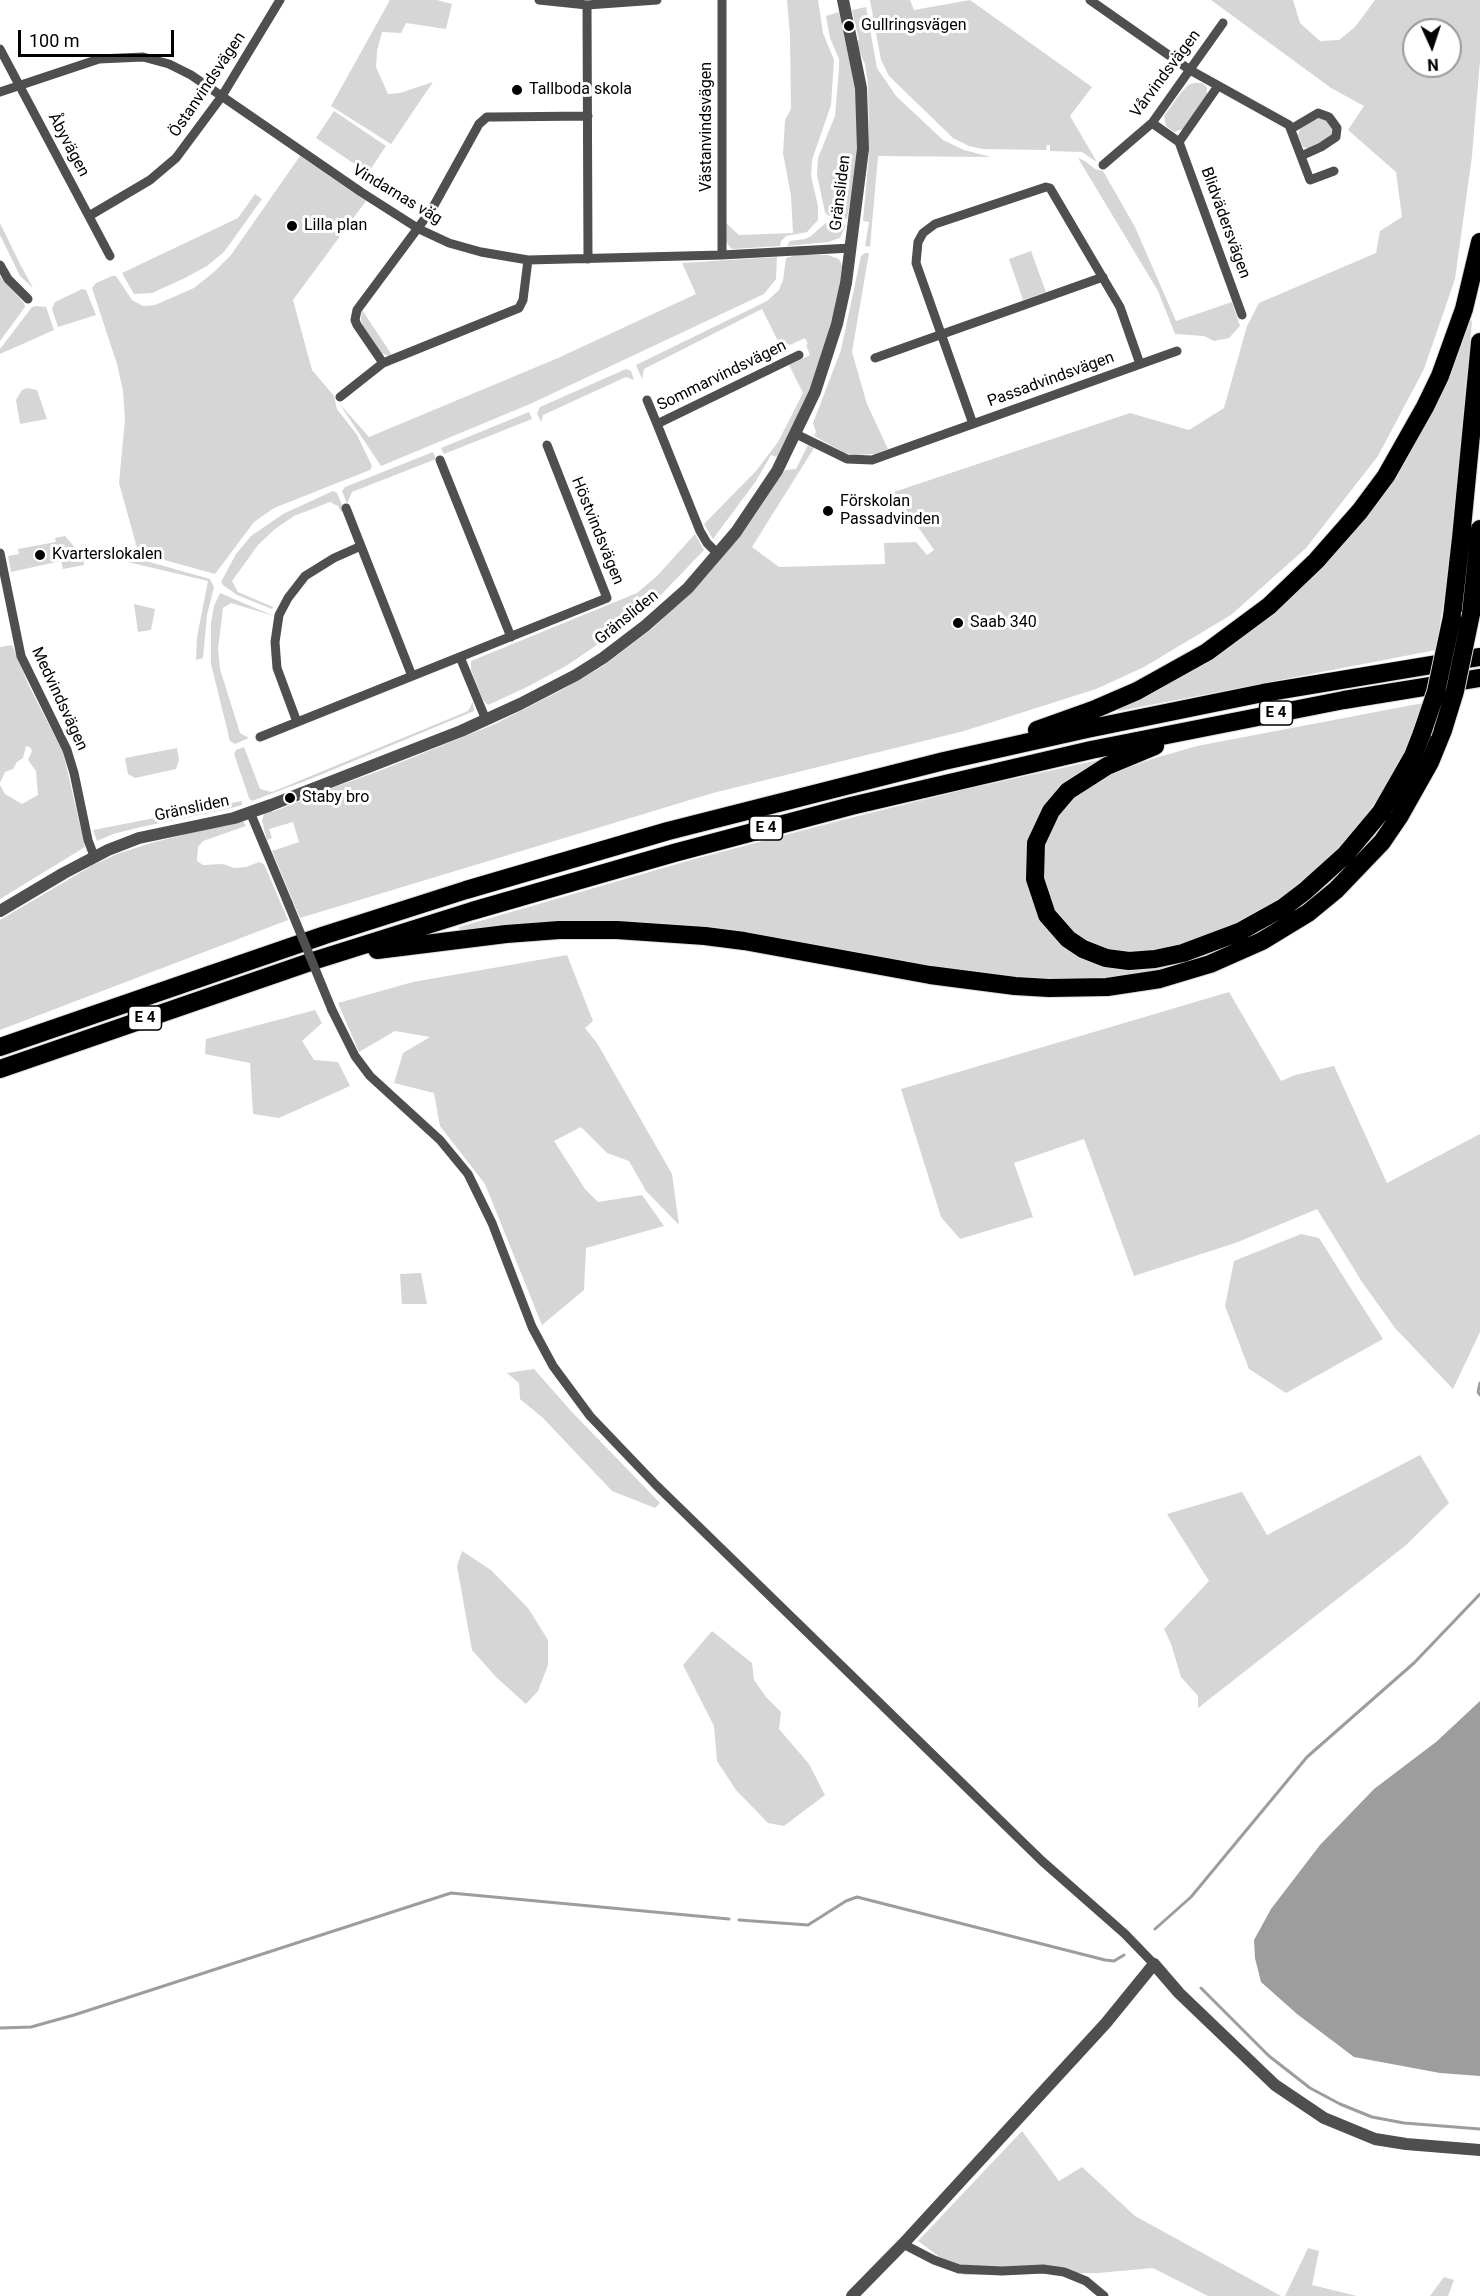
<!DOCTYPE html>
<html>
<head>
<meta charset="utf-8">
<style>
	body { margin:0 }
	#map { position:relative; width:1480px; height:2296px; overflow:hidden; background:#fff; font-family:Roboto,sans-serif }
	canvas { display:block }
	.north { position:absolute; left:1402px; top:18px; width:60px; height:60px; box-sizing:border-box; background:#fff; border:2px solid #999; border-radius:50%; rotate:177deg; font-size:16px; font-weight:700; line-height:24px; text-align:center; color:#000 }
	.north::after { content:''; display:block; margin:auto; width:21px; height:27px; background:#000; clip-path:polygon(50% 0,100% 100%,50% 72%,0 100%) }
	.scale { position:absolute; left:18px; top:30px; width:156px; height:27px; box-sizing:border-box; border:3px solid #000; border-top:0; padding-left:8px; font-size:18px; line-height:21px; white-space:nowrap; color:#000; -webkit-text-stroke:4px #fff; paint-order:stroke }
</style>
</head>
<body>
<div id="map">
<canvas width="1480" height="2296"></canvas>
<div class="north">N</div>
<div class="scale">100 m</div>
</div>
<script>
const c = document.querySelector('canvas').getContext('2d');
c.lineJoin = 'round';
function fillPath(path, color) {
  c.fillStyle = color;
  c.fill(path, 'evenodd');
}
function toPath(rows) {
  const path = new Path2D();
  for (const r of rows) {
    path.moveTo(r[0], r[1]);
    for (let i = 2; i < r.length; i += 2) path.lineTo(r[i], r[i + 1]);
  }
  return path;
}
function stroke(path, color, width, dash) {
  c.strokeStyle = color;
  c.lineWidth = width;
  c.lineCap = dash ? 'butt' : 'round';
  c.setLineDash(dash || []);
  c.stroke(path);
}
function write(font, color, halo, rows, align = 'center') {
  c.font = font + ' Roboto,sans-serif';
  c.lineWidth = 6;
  c.setLineDash([]);
  c.textBaseline = 'middle';
  c.strokeStyle = halo;
  c.fillStyle = color;
  for (const [text, x, y, turn = 0] of rows) {
    c.save();
    c.translate(x, y);
    c.rotate((+turn || 0) * Math.PI / 180);
    c.textAlign = isNaN(turn) ? turn : align;
    if (halo) c.strokeText(text, 0, 0);
    c.fillText(text, 0, 0);
    c.restore();
  }
}
const green = toPath([
	[390,0,437,0,452,4,446,29,406,23,401,33,382,32,377,51,376,67,388,94,400,93,433,82,391,144,331,106],
	[787,0,818,0,823,33,834,60,831,105,812,160,811,176,818,206,818,220,807,232,786,236,781,241,780,246,732,249,726,242,726,223,739,235,793,233,791,196,783,153,785,120,791,109,790,37],
	[870,0,910,0,914,10,970,0,1092,87,1070,116,1097,162,1082,152,1050,151,1050,145,1047,145,1046,150,983,149,969,146,953,138,889,76,881,60],
	[1211,0,1293,0,1300,23,1320,41,1339,40,1355,27,1375,0,1480,0,1480,61,1472,156,1455,279,1424,369,1378,456,1306,548,1231,615,1144,667,1096,689,964,731,713,793,300,918,272,851,299,842,293,822,269,829,272,838,267,840,262,821,264,813,270,808,272,812,311,797,310,793,321,792,379,771,495,724,560,691,603,666,653,628,704,579,746,528,785,470,796,469,808,445,814,448,752,547,779,567,885,564,884,543,916,542,927,555,934,550,894,492,1130,413,1189,430,1224,408,1247,326,1259,303,1376,253,1380,231,1402,217,1396,172,1348,130,1364,106,1331,88],
	[1414,30,1450,30,1450,66,1414,66],
	[866,7,877,68,896,96,943,140,964,150,991,157,878,156,870,247,865,246,869,222,863,221,869,154,868,84,865,64,855,41,859,40,852,10],
	[839,12,856,90,858,144,855,175,847,219,827,215,825,212,817,175,818,158,835,116,839,68,839,59,830,38,826,16],
	[1194,83,1202,83,1207,87,1207,95,1183,129,1174,132,1166,126,1164,116,1180,94,1188,85],
	[334,111,386,146,368,173,316,138],
	[1318,116,1329,121,1333,130,1332,135,1310,149,1303,147,1298,135,1300,129],
	[300,156,366,201,293,300,312,370,334,396,337,409,357,435,372,466,370,470,274,508,254,522,215,574,143,554,137,548,119,483,125,420,123,391,117,364,92,288,96,283,112,276,116,276,132,300,143,306,155,305,194,288,214,272,231,255],
	[1078,158,1085,161,1095,169,1103,171,1135,227,1176,321,1232,302,1240,326,1229,338,1214,341,1204,336,1175,334,1158,291],
	[255,194,262,199,224,252,207,266,185,278,152,293,134,294,122,273,238,218],
	[827,222,846,225,840,238,828,242,787,246,790,241,805,239,811,236],
	[0,223,20,264,33,288,20,276,0,235],
	[1031,251,1046,292,1023,300,1009,259],
	[865,253,869,253,852,352,867,404,888,449,874,454,855,455,845,453,814,436,816,432,813,423,841,350,861,256],
	[797,255,828,255,839,259,842,266,837,303,810,391,777,457,771,455,756,481,713,539,704,524,756,471,778,442,803,393,789,365,810,355,806,345,808,344,805,338,790,345,785,343,780,345,762,309,644,369,642,379,636,365,767,301,779,290,783,280,786,258],
	[777,257,776,279,764,294,530,404,381,466,339,403,369,437,558,358,696,294,682,263],
	[0,276,24,303,25,307,0,341],
	[82,289,86,290,96,315,58,327,52,309,55,302],
	[36,306,46,307,54,330,0,354,0,349,32,307],
	[362,310,392,355,389,356,381,353,362,325,361,319],
	[1468,320,1472,321,1450,560,1436,650,1119,711,1115,707,1297,591,1345,542,1379,500],
	[626,369,631,371,634,380,626,377,543,415,541,422,537,413,540,407],
	[27,388,37,390,47,419,20,424,16,400,22,390],
	[529,412,532,419,444,454,441,448],
	[433,452,436,459,352,492,347,504,342,491,345,487],
	[333,491,337,493,344,510,341,512,338,506,330,502,294,516,275,529,258,545,232,581,238,592,273,607,272,609,237,595,223,585,221,582,236,554,251,536,283,514],
	[695,534,704,550,659,597,625,626,566,666,525,688,488,705,483,700,471,670,471,661,637,593,657,576],
	[65,536,83,557,84,565,63,569,61,561,11,572,8,556,19,554,18,549,56,542,55,538],
	[109,554,121,554,210,579,214,587,207,615,203,658,196,660,197,637,208,581,111,558,90,561,93,557],
	[220,593,274,616,231,603,223,608,218,649,220,669,240,733,249,738,235,744,230,741,211,664,211,623,214,606],
	[134,604,155,609,151,630,138,632],
	[12,645,29,686,63,752,85,847,0,899,0,785,5,794,22,804,38,795,36,771,28,760,32,751,30,747,26,746,23,758,17,762,13,769,5,772,0,783,0,647],
	[473,702,474,711,313,778,252,801,249,798,234,754,236,750,244,747,260,789,272,792,468,711],
	[1423,703,1412,736,1389,783,1350,837,1302,883,1248,919,1189,944,1128,953,1106,949,1083,940,1065,924,1051,905,1044,887,1045,843,1056,819,1074,796,1108,775,1152,759,1197,746],
	[1435,731,1407,790,1377,833,1363,851,1325,888,1308,903,1255,936,1209,957,1154,972,1101,979,1029,979,982,974,758,936,460,932,459,927,691,860,842,820,967,789,1103,759,1045,806,1035,824,1030,840,1026,859,1027,874,1036,907,1125,969,1311,895,1429,732],
	[177,748,179,760,176,769,135,778,128,774,125,758],
	[242,801,242,805,228,809,141,827,113,834,97,841,93,830],
	[243,820,246,826,203,841,198,847,197,861,203,865,223,864,234,868,246,867,259,862,264,864,288,920,0,1030,0,920,93,865,117,854,151,843],
	[567,955,593,1021,585,1028,597,1043,672,1174,679,1225,646,1191,629,1161,607,1153,581,1127,554,1141,585,1189,598,1202,642,1195,664,1226,586,1248,584,1290,542,1325,485,1184,440,1126,434,1093,394,1083,403,1053,430,1037,395,1031,359,1052,338,1003,413,982],
	[1229,992,1281,1081,1295,1075,1334,1066,1387,1183,1480,1134,1480,1332,1453,1389,1395,1328,1362,1282,1317,1209,1238,1242,1134,1276,1084,1139,1014,1163,1033,1217,960,1239,941,1217,901,1089],
	[315,1010,322,1023,302,1041,314,1060,338,1062,350,1086,279,1118,253,1114,250,1063,205,1054,206,1039],
	[1301,1234,1319,1238,1383,1339,1286,1393,1249,1369,1225,1306,1234,1261],
	[421,1273,427,1304,402,1304,400,1274],
	[534,1369,572,1412,660,1503,655,1508,612,1491,543,1418,520,1399,519,1383,507,1373],
	[1420,1455,1449,1503,1405,1546,1198,1708,1198,1696,1181,1677,1171,1644,1164,1629,1209,1581,1167,1514,1242,1492,1267,1535],
	[462,1551,491,1570,528,1608,548,1640,548,1665,538,1691,526,1704,496,1677,472,1650,457,1566],
	[712,1631,752,1663,754,1680,766,1697,781,1712,779,1729,809,1764,825,1795,784,1826,768,1823,736,1790,717,1761,714,1726,683,1665],
	[1022,2131,1059,2181,1082,2167,1135,2216,1281,2296,1208,2296,1153,2268,1098,2273,964,2275,918,2241],
	[1308,2248,1319,2251,1312,2285,1357,2296,1285,2296],
	[1444,2277,1454,2280,1448,2296,1430,2296]
]);
const water = toPath([
	[1480,1701,1480,2076,1440,2073,1354,2057,1297,2014,1261,1982,1255,1958,1254,1940,1271,1909,1320,1845,1374,1789,1436,1742]
]);
const stream = toPath([
	[1480,1383,1478,1392,1480,1395],
	[739,1920,808,1925,846,1901,857,1897,1105,1960,1114,1961,1124,1955],
	[1155,1929,1191,1897,1307,1757,1414,1663,1480,1594],
	[1201,1988,1269,2056,1310,2088,1340,2104,1372,2117,1404,2123,1480,2129],
	[0,2028,31,2027,74,2015,451,1893,729,1919]
]);
const minor = toPath([
	[539,0,587,5,657,0],
	[1090,0,1190,70,1289,125,1310,180,1334,171],
	[587,5,588,259],
	[0,49,110,256],
	[0,92,99,59,143,57,169,64,191,75,361,192,419,229,449,243,481,252,528,260,722,255,851,248],
	[1152,123,1179,142],
	[1291,129,1318,113,1329,117,1337,128,1336,137,1321,147,1301,156],
	[1179,142,1242,315],
	[1179,142,1218,86],
	[1103,165,1152,123,1223,23],
	[89,216,150,180,176,158,222,96,280,0],
	[722,255,722,0],
	[0,265,8,279,28,299],
	[875,358,1103,277],
	[383,363,357,325,355,320,357,310,432,209,479,124,487,117,494,117,588,116],
	[340,397,383,363,519,308,523,300,528,260],
	[647,400,657,424],
	[973,424,916,263,918,242,923,233,935,224,1046,187,1050,188,1120,307,1140,364],
	[796,434,847,459,872,460,1177,351],
	[440,460,511,637],
	[346,508,412,676],
	[0,553,21,656,67,750,74,773,88,840,94,856],
	[718,554,707,543,700,531,657,424,799,355],
	[460,657,486,720],
	[297,722,277,668,275,642,279,615,288,598,305,576,334,558,361,546],
	[260,737,607,598,547,445],
	[250,812,288,903],
	[332,1010,355,1056,370,1076,440,1140,468,1174,492,1223,532,1327,553,1366,590,1416,656,1485,1042,1861,1125,1934,1154,1964],
	[903,2244,934,2260,959,2269,1002,2271,1043,2269,1064,2272,1086,2281,1104,2296]
]);
const tertiary = toPath([
	[0,911,64,873,108,850,139,838,234,818,271,805,461,731,520,704,576,675,603,658,645,626,688,588,736,532,777,471,815,392,837,324,846,283,863,149,861,88,843,0],
	[852,2296,903,2244,1106,2023,1154,1964,1179,1993,1275,2085,1324,2118,1375,2139,1406,2144,1480,2150]
]);
const motorway = toPath([
	[1471,614,1480,529],
	[1452,617,1461,538,1480,342],
	[1037,730,1093,710,1137,691,1207,652,1269,606,1316,561,1360,511,1386,476,1425,407,1440,376,1464,309,1480,242],
	[1155,746,1107,766,1068,791,1051,811,1036,843,1035,879,1047,915,1068,939,1083,949,1106,958,1129,961,1155,959,1183,953,1239,932,1284,907,1305,891,1345,855,1381,812,1413,756,1422,733],
	[377,950,506,934,559,930,617,930,705,936,744,941,930,975,1015,986,1049,988,1107,987,1160,979,1210,964,1262,941,1308,913,1336,890,1382,842,1399,817,1430,762,1443,730],
	[0,1047,325,935,466,890,668,831,944,761,1087,729,1263,693,1480,657],
	[0,1069,316,960,472,911,674,853,851,806,1091,750,1344,700,1480,678]
]);
const minorBridge = toPath([
	[288,903,332,1010]
]);
const motorwayBridge = toPath([
	[1443,730,1455,691,1471,614],
	[1422,733,1436,692,1452,617]
]);
const markers = [
	[849,26,6,"#000"],
	[517,90,6,"#000"],
	[292,226,6,"#000"],
	[828,511,6,"#000"],
	[40,555,6,"#000"],
	[958,623,6,"#000"],
	[290,798,6,"#000"]
];
const shields = [
	[1276,713,33],
	[766,828,33],
	[145,1018,33]
];
const shieldNames = [
	["E 4",1276,713],
	["E 4",766,828],
	["E 4",145,1018]
];
const poiNames = [
	["Gullringsvägen",861,26],
	["Tallboda skola",529,90],
	["Lilla plan",304,226],
	["Förskolan",840,502],
	["Passadvinden",840,520],
	["Kvarterslokalen",52,555],
	["Saab 340",970,623],
	["Staby bro",302,798]
];
const streetNames = [
	["Vårvindsvägen",1166,74,-53],
	["Östanvindsvägen",208,85,-56],
	["Västanvindsvägen",707,127,-90],
	["Åbyvägen",68,145,62],
	["Gränsliden",841,193,-83],
	["Vindarnas väg",397,195,31],
	["Blidvädersvägen",1225,223,70],
	["Sommarvindsvägen",722,376,-26],
	["Passadvindsvägen",1051,380,-20],
	["Höstvindsvägen",597,531,68],
	["Gränsliden",627,618,-39],
	["Medvindsvägen",59,699,65],
	["Gränsliden",192,809,-12]
];
fillPath(green, '#d6d6d6');
fillPath(water, '#9d9d9d');
stroke(stream, '#9d9d9d', 3);
stroke(motorway, '#dbdbdb', 20);
stroke(minor, '#4f4f4f', 9);
stroke(tertiary, '#4f4f4f', 12);
stroke(motorway, '#000', 18);
stroke(motorwayBridge, '#dbdbdb', 20, []);
stroke(minorBridge, '#4f4f4f', 9);
stroke(motorwayBridge, '#000', 18);
for (const [x, y, r, color] of markers) {
  const dot = new Path2D();
  dot.arc(x, y, r, 0, 2 * Math.PI);
  c.fillStyle = color;
  c.fill(dot);
  stroke(dot, '#fff', 2);
}
for (const [x, y, w] of shields) {
  const box = new Path2D();
  box.roundRect(x - w / 2, y - 12, w, 24, 4.5);
  c.fillStyle = '#fff';
  c.fill(box);
  stroke(box, '#000', 1.5);
}
write('bold 15px', '#000', null, shieldNames);
write('16px', '#000', '#fff', poiNames, 'left');
write('16px', '#000', '#fff', streetNames);
</script>
</body>
</html>
